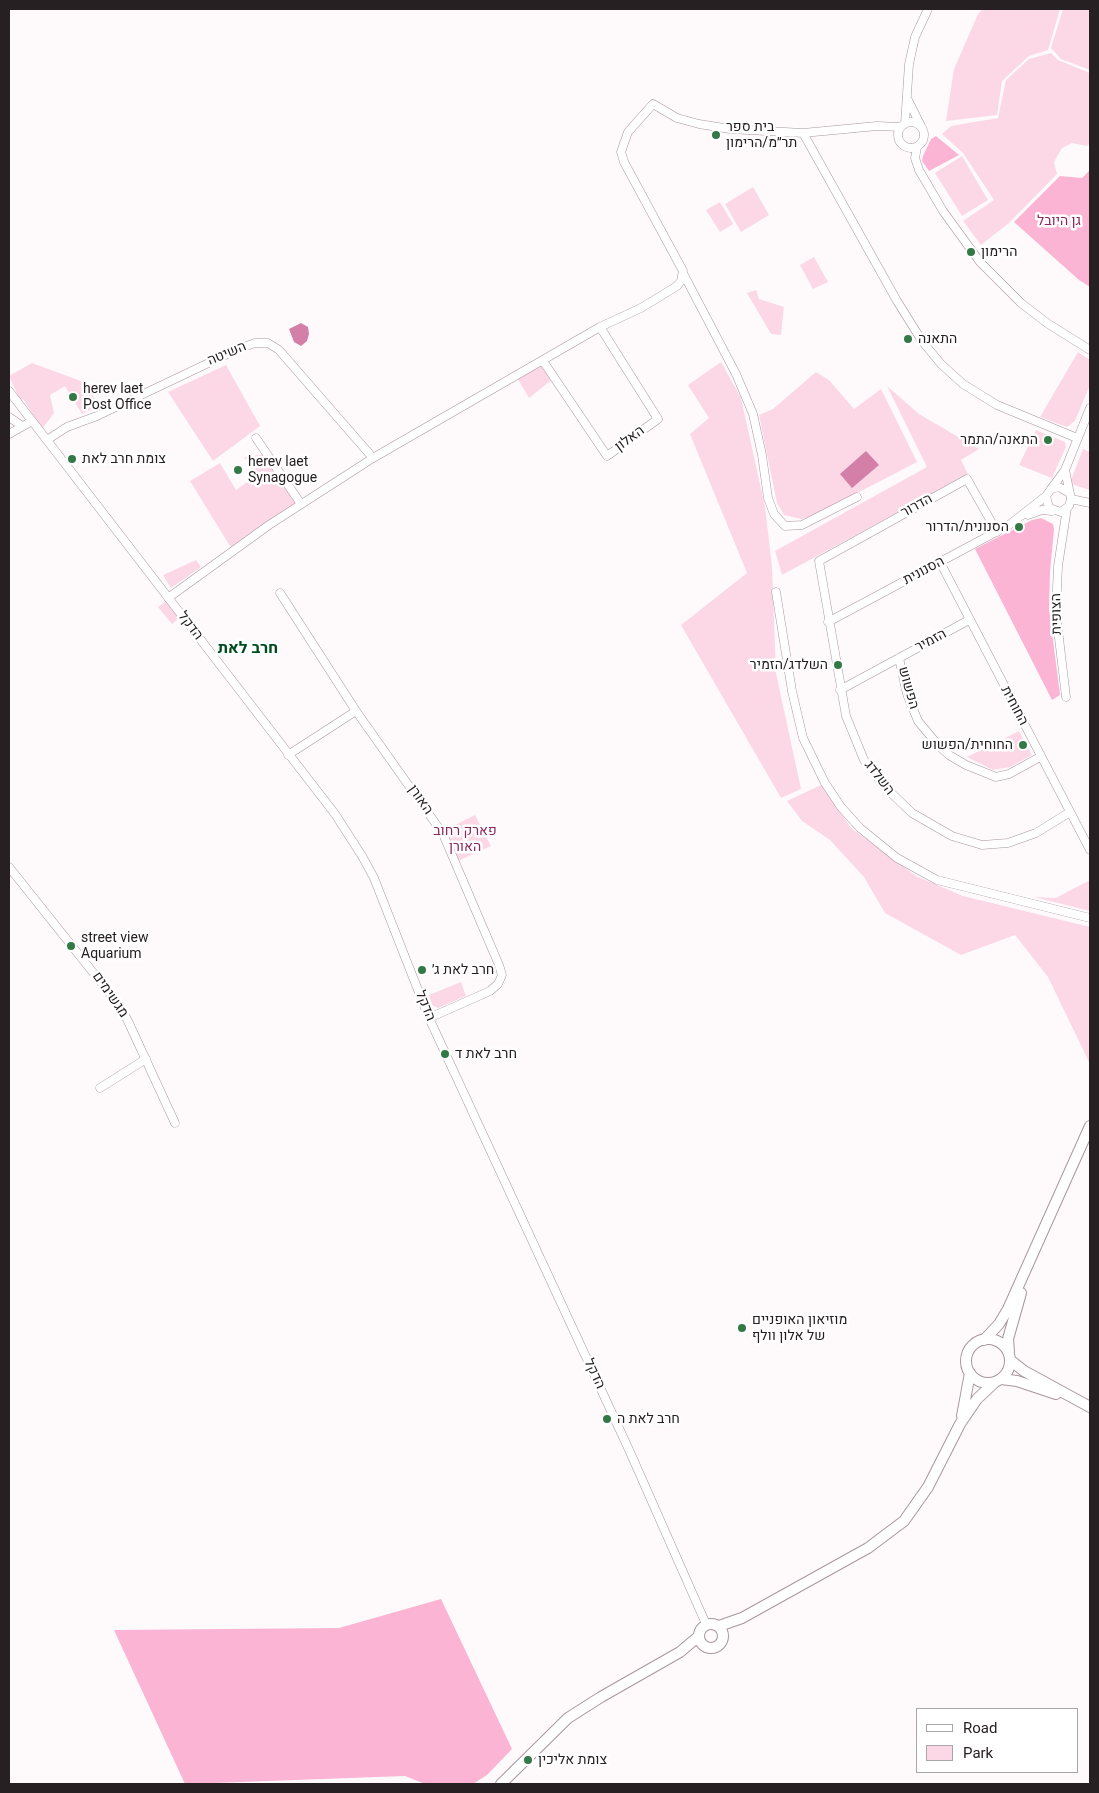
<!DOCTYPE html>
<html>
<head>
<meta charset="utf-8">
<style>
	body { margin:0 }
	#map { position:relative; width:1099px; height:1793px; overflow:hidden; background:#fefafc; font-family:Roboto,sans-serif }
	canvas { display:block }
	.frame { position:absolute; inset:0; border:10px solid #272023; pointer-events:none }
	.legend { position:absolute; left:916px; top:1708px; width:162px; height:65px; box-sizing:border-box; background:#fff; border:1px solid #a9a6a7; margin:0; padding:6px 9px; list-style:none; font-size:15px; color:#272023 }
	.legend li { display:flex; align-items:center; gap:10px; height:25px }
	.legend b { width:25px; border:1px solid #a9a6a7 }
</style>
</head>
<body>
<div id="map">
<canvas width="1099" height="1793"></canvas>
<div class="frame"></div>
<ul class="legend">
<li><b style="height:6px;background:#fff"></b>Road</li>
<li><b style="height:14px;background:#fcd8e7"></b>Park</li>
</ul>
</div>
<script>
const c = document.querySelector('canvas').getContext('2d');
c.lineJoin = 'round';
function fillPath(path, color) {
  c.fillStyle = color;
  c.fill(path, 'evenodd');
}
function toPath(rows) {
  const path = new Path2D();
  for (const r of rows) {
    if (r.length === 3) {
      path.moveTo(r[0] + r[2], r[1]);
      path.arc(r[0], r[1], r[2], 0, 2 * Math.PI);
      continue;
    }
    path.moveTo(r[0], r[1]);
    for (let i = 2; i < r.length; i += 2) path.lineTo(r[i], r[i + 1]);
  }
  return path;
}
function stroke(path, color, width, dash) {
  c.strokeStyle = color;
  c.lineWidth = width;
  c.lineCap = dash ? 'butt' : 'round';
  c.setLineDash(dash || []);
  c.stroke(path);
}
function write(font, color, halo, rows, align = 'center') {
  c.font = font + ' Roboto,Heebo,sans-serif';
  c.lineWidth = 5;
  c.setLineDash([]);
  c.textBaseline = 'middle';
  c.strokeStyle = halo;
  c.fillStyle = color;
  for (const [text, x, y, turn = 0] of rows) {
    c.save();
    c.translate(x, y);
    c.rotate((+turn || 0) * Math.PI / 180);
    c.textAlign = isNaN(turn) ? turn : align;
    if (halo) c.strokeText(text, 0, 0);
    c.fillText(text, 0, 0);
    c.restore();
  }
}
const green = toPath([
	[983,9,1060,9,1048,50,1029,56,1002,81,997,115,946,121,954,69,978,14],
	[1063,9,1090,9,1090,70,1061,59,1051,48],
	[1051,53,1058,60,1090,73,1090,143,1087,146,1072,143,1062,148,1054,162,1057,174,1009,223,981,245,963,221,994,200,963,153,942,134,951,126,998,118,1006,80,1029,59],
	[962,156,988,200,962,216,935,173],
	[753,187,769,215,741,232,725,204],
	[720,202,733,224,720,232,706,210],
	[814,257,828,282,813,289,800,265],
	[756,290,759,299,784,307,781,335,771,334,747,293],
	[1078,352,1090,360,1090,385,1075,421,1067,427,1040,417],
	[543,361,554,378,529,398,516,376],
	[721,362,741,398,765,507,772,566,776,673,801,789,781,798,681,625,747,573,690,434,709,418,688,385],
	[32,363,81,381,100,405,82,414,65,386,50,395,54,413,42,429,23,399,20,400,9,376],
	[226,365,260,426,213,461,168,392],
	[816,372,829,380,854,409,881,389,917,462,813,516,801,519,784,515,777,503,759,415,773,409],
	[887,386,919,414,979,449,961,460,968,474,782,575,775,551,927,467],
	[1036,430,1065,442,1066,447,1052,478,1019,465],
	[1083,449,1090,452,1090,490,1074,485,1071,480],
	[267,454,301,504,233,551,190,481,220,463,236,490,255,476,244,457],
	[196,560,201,567,171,588,163,575],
	[169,599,182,616,172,624,158,607],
	[1019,731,1032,755,1010,767,993,770,967,757],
	[821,785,851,828,916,876,963,896,1090,927,1090,1064,1048,977,1015,935,961,955,885,913,864,877,830,840,802,821,787,801],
	[475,815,491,846,456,862,441,832],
	[1090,880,1090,911,1034,897,1056,898],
	[461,982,466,996,438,1008,432,1005,429,995]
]);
const forest = toPath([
	[936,136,959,155,929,171,922,161,923,156,931,139],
	[1090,170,1090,287,1079,280,1014,222,1060,176,1082,178],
	[1041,518,1053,524,1054,529,1050,572,1049,609,1060,695,1052,700,975,549,1032,520],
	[441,1599,512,1749,487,1775,473,1784,425,1784,405,1776,185,1784,114,1630,339,1628]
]);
const water = toPath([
	[301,323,308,327,309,334,307,341,301,346,294,342,289,329],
	[866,451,879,465,852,488,840,474]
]);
const minor = toPath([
	[908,100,921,126],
	[911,135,13],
	[905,124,909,64,915,37,928,9],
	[803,133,897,301,922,341,941,364,963,384,997,405,1077,438],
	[917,147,915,158,919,170,943,211,980,262,1021,303,1047,323,1090,350],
	[683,273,736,374,753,414,762,455,768,498,774,514,785,526,802,525,857,497],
	[543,361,607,456,658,419,600,327],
	[9,391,335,814,362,856,374,878,429,1018,630,1452,706,1624],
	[9,417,22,426],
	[9,434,32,421],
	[256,438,301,504],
	[47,440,67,427,97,416,238,349,255,343,268,343,279,350,373,458],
	[1065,470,1071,499,1069,506,1061,512,1049,508,1046,496,1051,489,1059,487,1068,492],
	[1051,489,1065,470,1090,408],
	[1071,499,1090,503],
	[1028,515,1042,510,1052,511],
	[997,532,967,479,819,561,846,716,864,760,885,787,912,813,952,836,982,845,1008,843,1036,833,1070,812],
	[940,562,1090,850],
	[776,592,792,691,803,738,825,783,841,807,860,828,897,858,937,880,1090,918],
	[280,593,356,711,443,834,499,965,502,975,498,984,490,991,429,1018],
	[168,598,269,525,373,458,600,327,641,308,677,286,681,281,683,271,624,162,621,152,628,132,653,104,677,118,699,124,730,129,803,133,877,126,901,127],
	[828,622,1009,525,1046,496],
	[899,658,907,694,918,721,938,745,949,755,966,765,996,777,1009,774,1040,757],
	[840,690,969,620],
	[1066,697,1056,613,1058,566,1067,508],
	[288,755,356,711],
	[9,867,115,1000,127,1019,175,1123],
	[100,1088,146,1059]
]);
const major = toPath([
	[988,1361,22],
	[984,1340,999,1324,1008,1309,1090,1126],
	[1009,1352,1008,1339,1021,1293],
	[1010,1360,1024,1371,1090,1407],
	[1001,1379,1017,1381,1056,1394],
	[962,1416,970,1373],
	[711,1636,12],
	[719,1626,742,1618,868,1548,904,1521,928,1487,960,1424,977,1399,994,1383],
	[501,1784,568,1718,601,1697,680,1652,699,1636]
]);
const markers = [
	[716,135,5,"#327945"],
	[971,252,5,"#327945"],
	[908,339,5,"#327945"],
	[73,397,5,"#327945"],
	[1048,440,5,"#327945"],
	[72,459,5,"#327945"],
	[238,470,5,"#327945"],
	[1019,527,5,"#327945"],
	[838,665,5,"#327945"],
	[1023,745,5,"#327945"],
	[71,946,5,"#327945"],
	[422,970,5,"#327945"],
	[445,1054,5,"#327945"],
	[742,1328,5,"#327945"],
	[607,1419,5,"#327945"],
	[528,1760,5,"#327945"]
];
const poiNames = [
	["בית ספר",726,127],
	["תר״מ/הרימון",726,143],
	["הרימון",981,252],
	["התאנה",918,339],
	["herev laet",83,389],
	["Post Office",83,405],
	["התאנה/התמר",1038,440,"right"],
	["צומת חרב לאת",82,459],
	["herev laet",248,462],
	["Synagogue",248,478],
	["הסנונית/הדרור",1009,527,"right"],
	["השלדג/הזמיר",828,665,"right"],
	["החוחית/הפשוש",1013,745,"right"],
	["street view",81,938],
	["Aquarium",81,954],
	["חרב לאת ג׳",432,970],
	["חרב לאת ד",455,1054],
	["מוזיאון האופניים",752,1320],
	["של אלון וולף",752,1336],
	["חרב לאת ה",617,1419],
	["צומת אליכין",538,1760]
];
const parkNames = [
	["גן היובל",1059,221],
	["פארק רחוב",465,831],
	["האורן",465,847]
];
const streetNames = [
	["השיטה",227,354,-23],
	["האלון",630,439,-36],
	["הדרור",917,506,-29],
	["הסנונית",924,571,-28],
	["הצופית",1057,614,-91],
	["הדקל",190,626,53],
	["הזמיר",931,641,-28],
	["הפשוש",908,688,74],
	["החוחית",1014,706,62],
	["השלדג",879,778,52],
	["האורן",420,800,55],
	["מגשימים",110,995,55],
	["הדקל",425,1006,68],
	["הדקל",594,1374,65]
];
const quarterNames = [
	["חרב לאת",248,649]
];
fillPath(green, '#fcd8e7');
fillPath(forest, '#fbb4d3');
fillPath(water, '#d47fa7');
stroke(minor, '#a8969e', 9);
stroke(major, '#a8969e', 12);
stroke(minor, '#fff', 8);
stroke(major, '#fff', 10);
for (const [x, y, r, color] of markers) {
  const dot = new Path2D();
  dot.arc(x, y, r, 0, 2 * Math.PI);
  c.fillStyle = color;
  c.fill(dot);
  stroke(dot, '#fff', 2);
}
write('14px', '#272023', '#fff', poiNames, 'left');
write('14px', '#8b275e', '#fff', parkNames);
write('14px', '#272023', '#fff', streetNames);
write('bold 16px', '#004c1f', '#fff', quarterNames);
</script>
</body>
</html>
